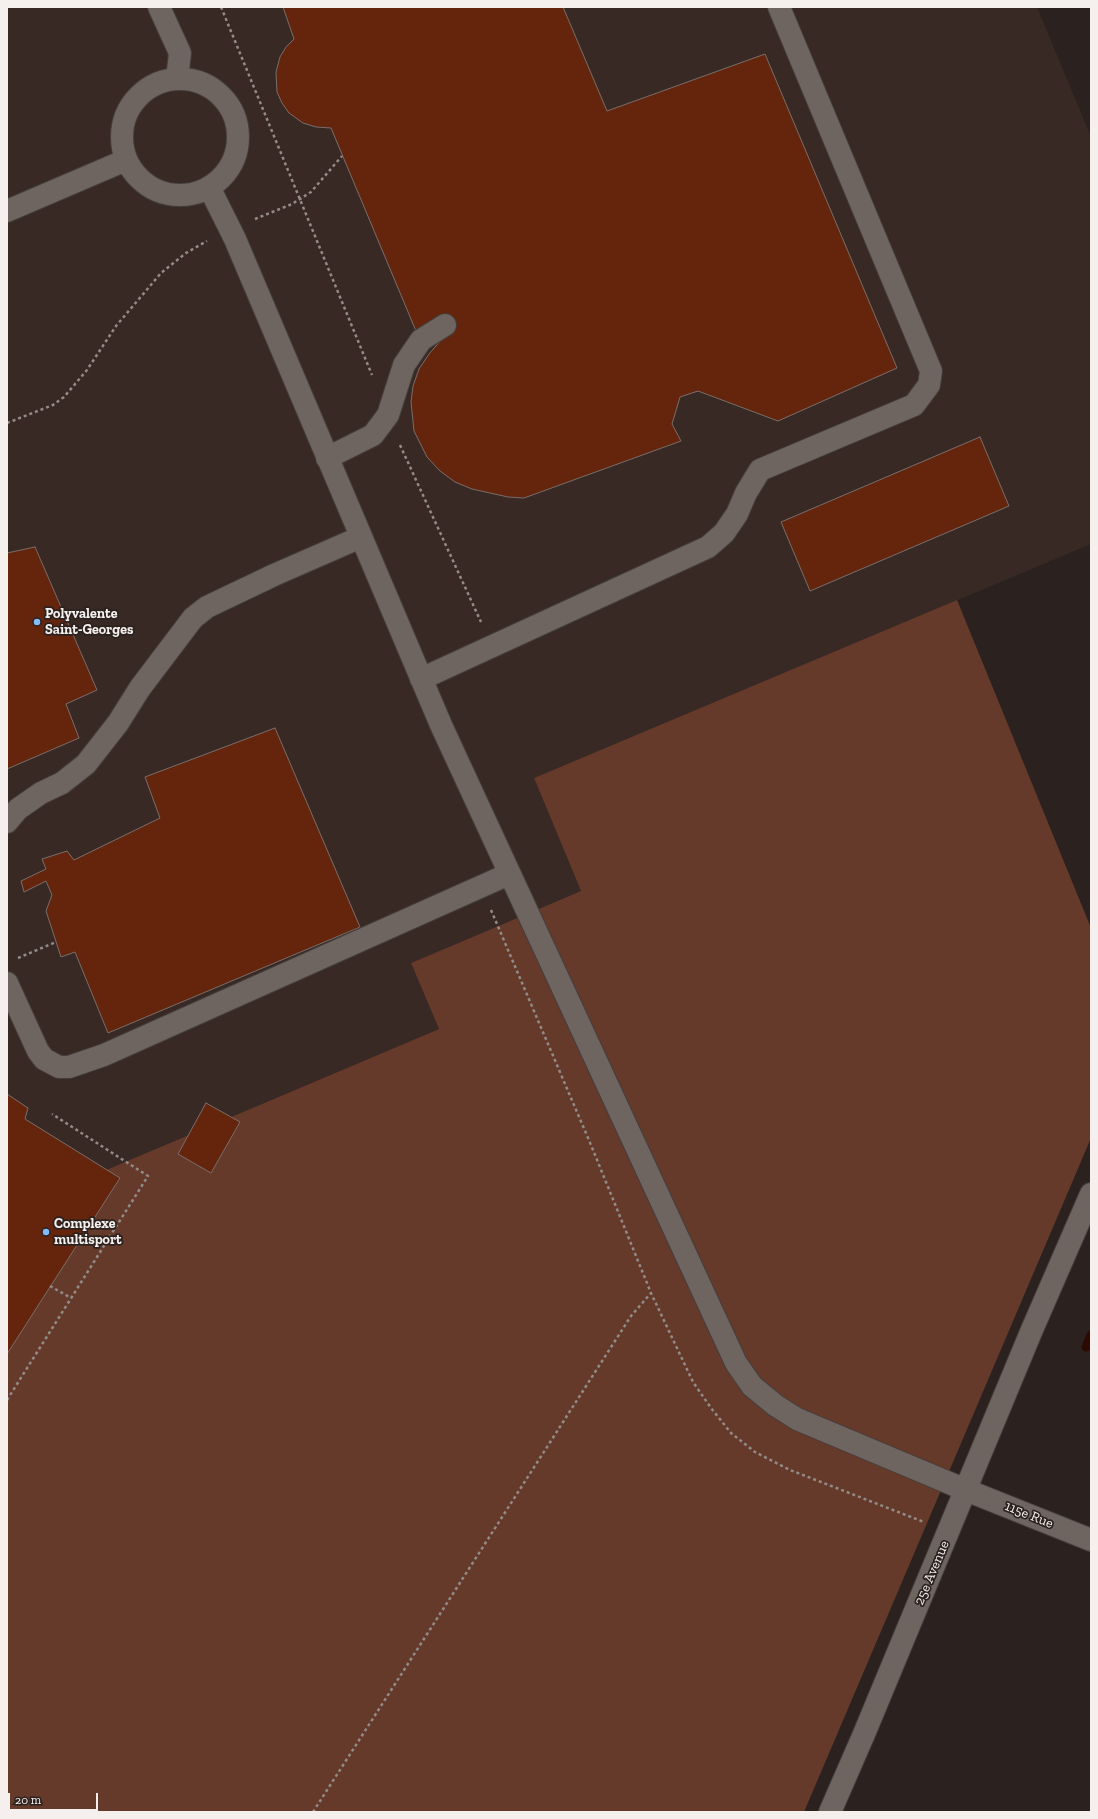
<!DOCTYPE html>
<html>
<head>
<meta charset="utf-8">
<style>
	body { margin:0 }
	#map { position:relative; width:1098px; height:1819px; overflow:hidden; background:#2b221f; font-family:"Zilla Slab",serif }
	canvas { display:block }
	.frame { position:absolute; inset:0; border:8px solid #f5efed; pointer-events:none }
	.scale { position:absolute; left:8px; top:1793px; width:90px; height:18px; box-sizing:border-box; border:2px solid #f5efed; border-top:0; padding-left:5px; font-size:12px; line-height:14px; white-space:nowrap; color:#f5efed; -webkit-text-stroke:3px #2b221f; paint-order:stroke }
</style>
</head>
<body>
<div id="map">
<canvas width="1098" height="1819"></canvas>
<div class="frame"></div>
<div class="scale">20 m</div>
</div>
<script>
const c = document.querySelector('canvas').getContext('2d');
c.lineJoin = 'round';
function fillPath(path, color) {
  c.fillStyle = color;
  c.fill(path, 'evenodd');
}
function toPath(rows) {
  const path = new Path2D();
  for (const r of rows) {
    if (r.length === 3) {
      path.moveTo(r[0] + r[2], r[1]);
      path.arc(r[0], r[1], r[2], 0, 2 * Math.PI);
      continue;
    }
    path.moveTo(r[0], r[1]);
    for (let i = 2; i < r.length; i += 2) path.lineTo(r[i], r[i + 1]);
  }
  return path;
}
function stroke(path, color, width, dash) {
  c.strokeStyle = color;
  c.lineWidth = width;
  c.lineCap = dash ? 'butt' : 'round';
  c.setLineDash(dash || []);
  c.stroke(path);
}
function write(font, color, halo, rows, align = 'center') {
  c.font = font + ' "Zilla Slab",serif';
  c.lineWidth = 3.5;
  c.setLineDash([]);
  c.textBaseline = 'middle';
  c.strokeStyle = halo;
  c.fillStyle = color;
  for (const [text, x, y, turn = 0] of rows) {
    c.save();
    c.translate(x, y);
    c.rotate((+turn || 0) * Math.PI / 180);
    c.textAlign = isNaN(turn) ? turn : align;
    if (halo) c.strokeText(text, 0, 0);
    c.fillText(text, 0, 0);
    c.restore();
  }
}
const built = toPath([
	[7,7,1037,7,1091,137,1091,544,534,778,581,891,411,963,439,1029,7,1212]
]);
const green = toPath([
	[957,600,1091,928,1091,1138,804,1812,7,1812,7,1212,439,1029,411,963,581,891,534,778]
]);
const stream = toPath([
	[1086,1347,1091,1335]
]);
const building = toPath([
	[283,7,563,7,607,111,765,54,897,368,778,421,698,391,680,397,672,424,681,441,524,498,508,497,472,489,455,482,440,471,427,457,414,431,411,402,413,386,419,369,429,354,442,339,416,331,331,128,316,127,303,123,289,113,282,103,277,92,276,72,280,57,286,47,294,39,283,7],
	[980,437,1009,506,810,591,781,522,980,437],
	[35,547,97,690,66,704,79,738,7,769,7,553,35,547],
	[275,728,360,927,108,1033,75,952,61,957,46,911,52,895,46,881,24,892,21,881,46,869,42,859,67,851,74,860,160,818,145,777,275,728],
	[7,1094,28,1108,25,1119,120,1178,7,1354,7,1094],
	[206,1103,240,1122,211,1173,178,1154,206,1103]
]);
const path = toPath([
	[221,7,372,375],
	[255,219,292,204,311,192,342,156],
	[7,423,53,405,64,397,87,370,116,326,161,273,186,253,207,241],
	[400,445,481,622],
	[491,910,591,1145,651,1293,693,1382,711,1408,731,1433,755,1452,790,1470,924,1522],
	[18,958,56,942],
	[50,1286,71,1298],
	[7,1400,148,1176,52,1114],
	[313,1812,631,1316,651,1293]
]);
const minor = toPath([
	[159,7,180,53,177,79],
	[180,137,58],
	[209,187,235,239,441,725,736,1363,752,1386,775,1405,797,1419,966,1490,1091,1540],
	[7,211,126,160],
	[327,458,373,435,388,415,404,365,421,340,445,325],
	[421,679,708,547,724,533,737,514,746,493,760,470,914,405,929,385,931,371,779,7],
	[7,822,18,809,41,793,62,783,86,764,118,723,140,688,193,618,207,607,274,575,361,537],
	[7,983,38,1051,44,1059,59,1067,69,1067,104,1055,509,874],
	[830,1812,864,1734,1031,1332,1091,1194]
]);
const markers = [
	[37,622,4,"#82bcfa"],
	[46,1232,4,"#82bcfa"]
];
const poiNames = [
	["Polyvalente",45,614],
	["Saint-Georges",45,630],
	["Complexe",54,1224],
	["multisport",54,1240]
];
const streetNames = [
	["115e Rue",1029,1515,22],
	["25e Avenue",932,1573,-67]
];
fillPath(built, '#382924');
fillPath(green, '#653a2b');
stroke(stream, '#2b0b01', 9);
fillPath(building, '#64250c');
stroke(building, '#796e6b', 1);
stroke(minor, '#453e3b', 24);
stroke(path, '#928b88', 2.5, [3, 3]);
stroke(minor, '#6e6460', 22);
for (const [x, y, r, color] of markers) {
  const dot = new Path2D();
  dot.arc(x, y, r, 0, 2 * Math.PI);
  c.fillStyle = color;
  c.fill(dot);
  stroke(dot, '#2b221f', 1.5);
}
write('bold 14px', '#f5efed', '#2b221f', poiNames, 'left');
write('14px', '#f5efed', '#2b221f', streetNames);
</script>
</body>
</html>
